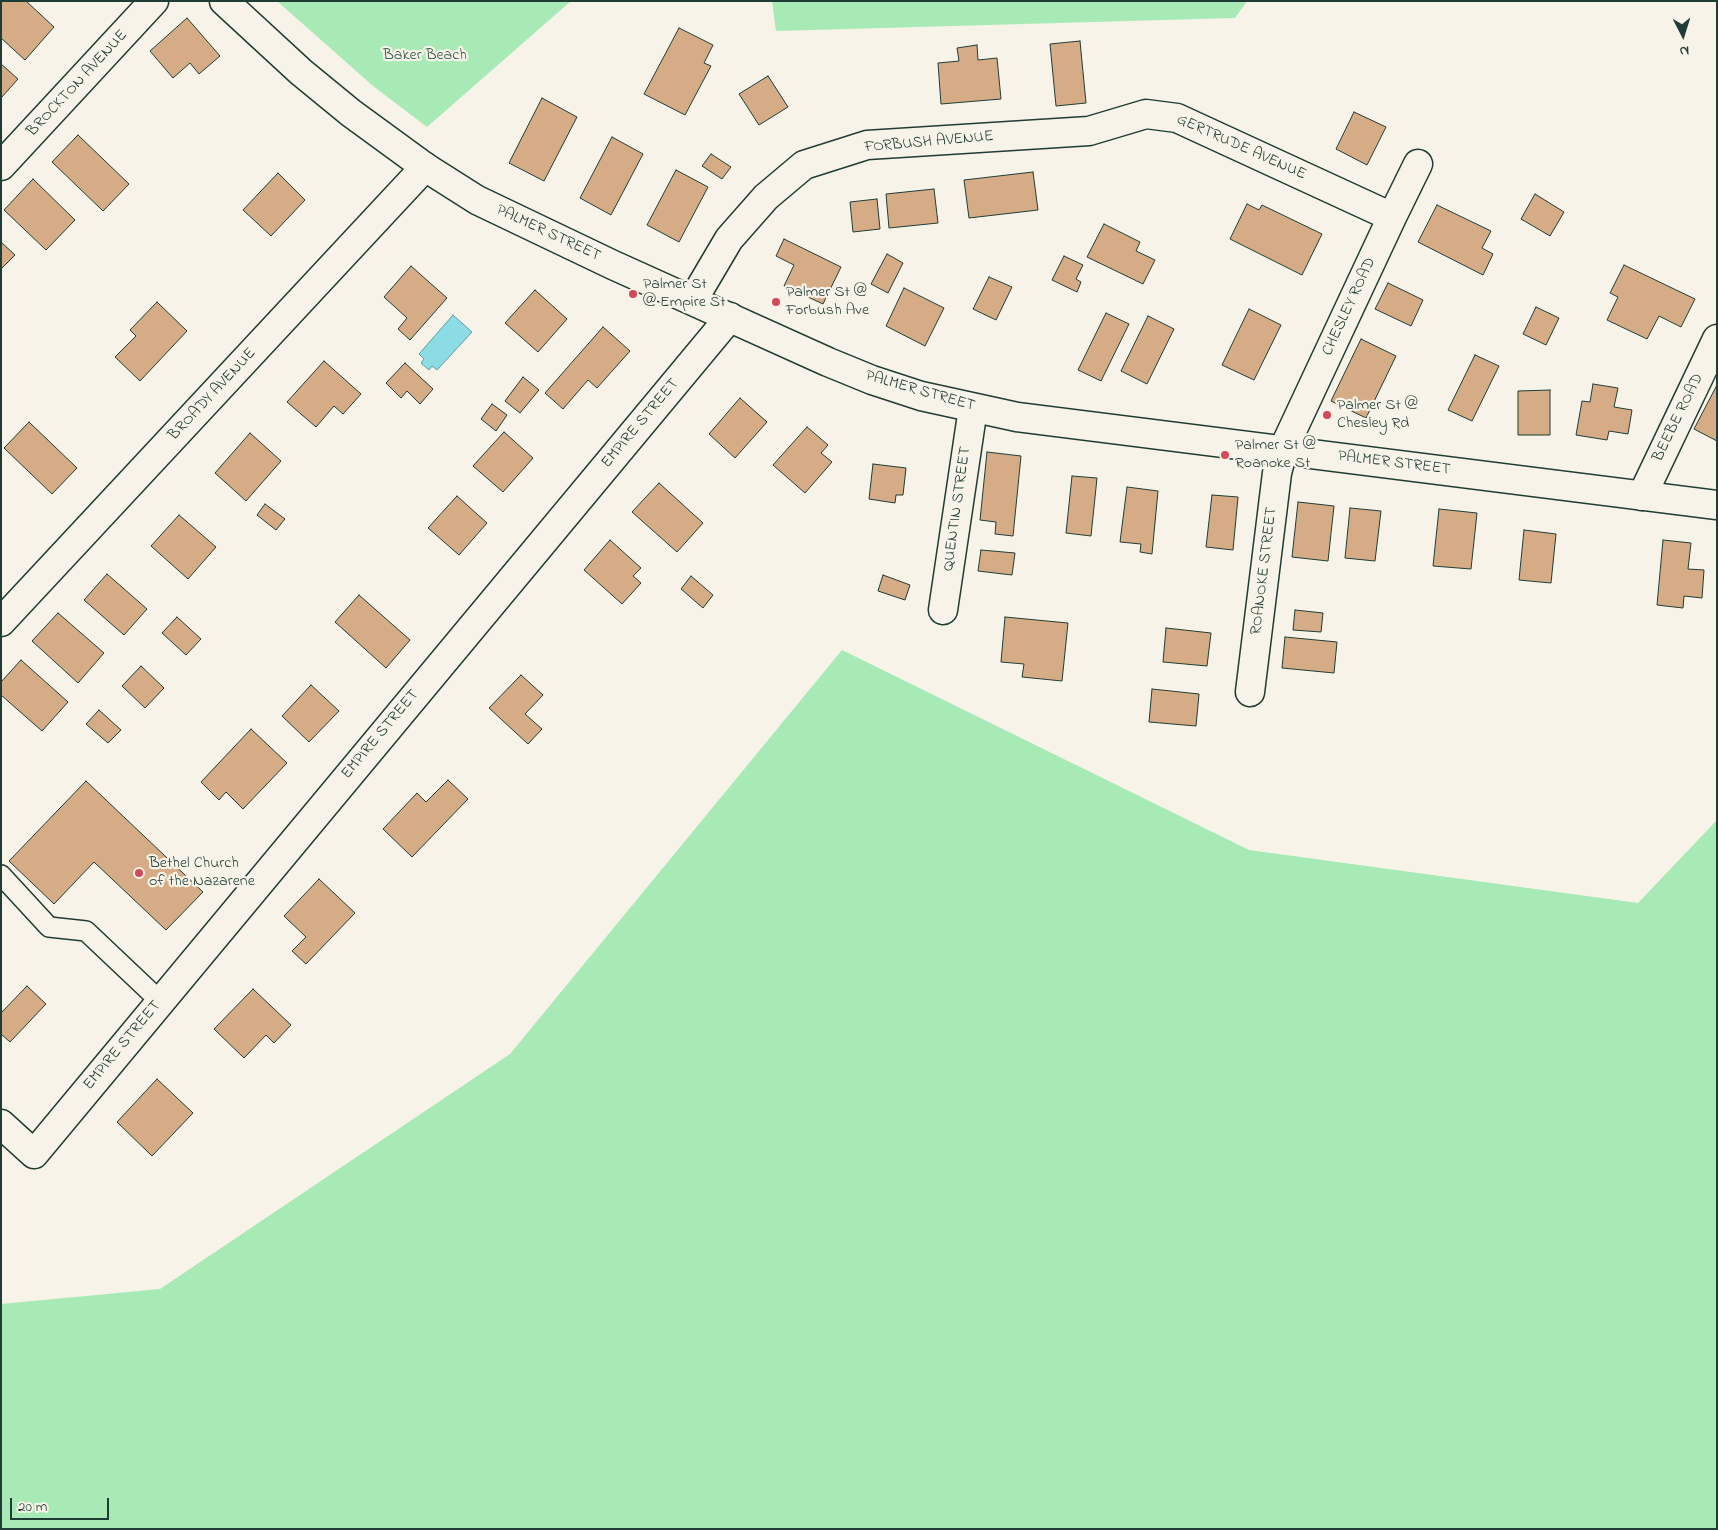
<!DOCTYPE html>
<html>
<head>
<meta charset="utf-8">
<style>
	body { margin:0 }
	#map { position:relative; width:1718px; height:1530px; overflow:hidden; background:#f7f3e8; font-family:"Indie Flower",sans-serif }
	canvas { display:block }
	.frame { position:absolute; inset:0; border:2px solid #1f3d34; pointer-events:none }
	.north { position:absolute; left:1658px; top:10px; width:50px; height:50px; -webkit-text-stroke:4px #f7f3e8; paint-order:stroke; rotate:175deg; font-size:14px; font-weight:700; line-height:20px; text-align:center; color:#1f3d34 }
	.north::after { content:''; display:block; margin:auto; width:18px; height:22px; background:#1f3d34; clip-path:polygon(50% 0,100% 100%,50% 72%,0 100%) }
	.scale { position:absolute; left:10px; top:1498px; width:99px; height:22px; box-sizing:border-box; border:2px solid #1f3d34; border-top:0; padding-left:6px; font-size:15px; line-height:18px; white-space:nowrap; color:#1f3d34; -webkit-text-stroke:4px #f7f3e8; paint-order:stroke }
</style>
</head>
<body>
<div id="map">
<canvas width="1718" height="1530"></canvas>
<div class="frame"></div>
<div class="north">N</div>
<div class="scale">20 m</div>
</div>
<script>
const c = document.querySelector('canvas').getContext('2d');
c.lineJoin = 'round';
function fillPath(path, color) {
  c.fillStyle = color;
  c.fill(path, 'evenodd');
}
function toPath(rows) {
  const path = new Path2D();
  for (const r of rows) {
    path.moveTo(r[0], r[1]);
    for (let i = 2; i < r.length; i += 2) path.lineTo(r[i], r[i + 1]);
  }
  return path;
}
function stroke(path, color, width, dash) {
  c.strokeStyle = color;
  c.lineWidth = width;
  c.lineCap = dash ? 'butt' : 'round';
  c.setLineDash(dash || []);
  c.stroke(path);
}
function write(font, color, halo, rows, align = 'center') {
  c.font = font + ' "Indie Flower",sans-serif';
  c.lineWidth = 4.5;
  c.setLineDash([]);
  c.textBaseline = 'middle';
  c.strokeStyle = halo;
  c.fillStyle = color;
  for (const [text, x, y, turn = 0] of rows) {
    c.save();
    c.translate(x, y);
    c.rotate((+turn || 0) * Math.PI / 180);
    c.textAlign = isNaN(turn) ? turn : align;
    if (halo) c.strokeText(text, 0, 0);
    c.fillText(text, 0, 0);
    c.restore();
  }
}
const green = toPath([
	[277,1,571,1,427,127,373,86],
	[772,1,1247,1,1235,18,776,31],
	[842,650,1249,850,1638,903,1717,820,1717,1529,1,1529,1,1304,160,1289,510,1054]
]);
const water = toPath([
	[453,315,472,332,437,370,432,366,429,370,421,363,424,359,419,354,453,315]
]);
const building = toPath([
	[1,1,26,1,54,27,25,60,1,38,1,1],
	[187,18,220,56,199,74,190,63,173,78,150,51,187,18],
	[679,28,713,45,704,63,711,66,685,115,644,94,679,28],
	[1080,41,1086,103,1056,106,1050,44,1080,41],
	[977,45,978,60,997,58,1001,99,941,104,938,63,959,61,957,48,977,45],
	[1,64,18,79,1,98,1,64],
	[768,76,788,107,759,125,739,94,768,76],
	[542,98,577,117,544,181,509,163,542,98],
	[1354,112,1386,127,1367,165,1336,149,1354,112],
	[78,135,129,184,103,211,52,162,78,135],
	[612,137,643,154,611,215,580,198,612,137],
	[711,154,731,167,722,179,702,166,711,154],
	[676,170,708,187,679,242,647,225,676,170],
	[1033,172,1038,210,969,218,964,180,1033,172],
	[278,173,305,200,271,236,243,210,278,173],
	[33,179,75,220,46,250,4,210,33,179],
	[934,189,938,223,889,228,886,194,934,189],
	[1535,194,1564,212,1550,236,1521,219,1535,194],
	[877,199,880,229,853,232,850,202,877,199],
	[1247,204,1259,210,1262,205,1322,234,1302,275,1230,239,1247,204],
	[1437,205,1491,231,1482,248,1493,254,1483,275,1418,242,1437,205],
	[1104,224,1140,242,1136,251,1155,260,1143,284,1087,257,1104,224],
	[784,239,841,267,823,304,784,286,794,265,776,256,784,239],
	[1,242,15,255,1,269,1,242],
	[887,254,903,263,888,293,871,284,887,254],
	[1064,256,1083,265,1076,279,1081,282,1077,292,1052,280,1064,256],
	[1624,265,1695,299,1681,327,1659,316,1647,339,1607,320,1618,297,1610,293,1624,265],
	[411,266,447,298,410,340,398,329,407,318,384,297,411,266],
	[989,277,1012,287,996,320,973,309,989,277],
	[1388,283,1423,300,1411,326,1375,309,1388,283],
	[904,288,944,308,925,346,886,326,904,288],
	[535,290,567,319,538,352,505,323,535,290],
	[157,302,187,331,140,381,115,357,136,336,130,330,157,302],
	[1536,307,1559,318,1546,345,1523,334,1536,307],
	[1249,309,1281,325,1254,380,1222,365,1249,309],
	[1106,313,1129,324,1101,381,1078,370,1106,313],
	[1148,316,1174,329,1147,384,1121,371,1148,316],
	[603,327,630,351,597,388,588,380,563,409,545,393,603,327],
	[1361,339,1396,356,1366,418,1331,401,1361,339],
	[1475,355,1499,366,1472,421,1448,410,1475,355],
	[324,361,361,394,343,414,334,406,316,427,287,402,324,361],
	[405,363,433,389,420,404,407,391,401,398,386,383,405,363],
	[523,377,539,390,520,413,505,401,523,377],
	[1593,384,1618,388,1614,407,1632,410,1628,434,1609,431,1607,440,1576,435,1582,401,1590,402,1593,384],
	[1717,385,1717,441,1694,429,1717,385],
	[1550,390,1550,435,1518,435,1518,391,1550,390],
	[740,398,767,422,735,458,709,434,740,398],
	[492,404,507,415,496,431,481,419,492,404],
	[29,422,77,468,52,494,4,448,29,422],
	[807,427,828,445,821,453,832,462,805,493,773,465,807,427],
	[504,432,533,458,503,492,473,466,504,432],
	[250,433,281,461,246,501,215,473,250,433],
	[987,452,1021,456,1013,536,995,534,996,522,980,520,987,452],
	[873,464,906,468,903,495,896,495,895,503,869,499,873,464],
	[1072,476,1097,478,1091,536,1066,533,1072,476],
	[659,483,703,523,677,552,632,512,659,483],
	[1127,487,1158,491,1152,554,1140,552,1141,544,1120,542,1127,487],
	[1212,495,1238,497,1233,550,1206,547,1212,495],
	[457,496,487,523,459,555,428,528,457,496],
	[1298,502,1334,506,1328,561,1292,557,1298,502],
	[265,504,285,519,276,530,257,515,265,504],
	[1350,508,1381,511,1375,561,1345,558,1350,508],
	[1439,509,1477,513,1471,569,1433,566,1439,509],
	[179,515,216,547,188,579,151,546,179,515],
	[1524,530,1556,534,1551,583,1519,580,1524,530],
	[610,540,641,568,633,576,641,583,622,604,584,570,610,540],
	[1663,540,1691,543,1688,569,1704,570,1702,598,1684,596,1683,608,1657,605,1663,540],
	[981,550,1015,553,1012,575,978,571,981,550],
	[107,574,147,609,124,635,84,600,107,574],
	[883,575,910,585,905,600,878,591,883,575],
	[691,576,713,595,703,608,681,589,691,576],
	[359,595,410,640,386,668,335,622,359,595],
	[1295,610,1323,613,1321,632,1293,630,1295,610],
	[58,613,104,653,78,683,32,641,58,613],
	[177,617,201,639,186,655,162,633,177,617],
	[1005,617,1068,623,1062,681,1022,677,1024,664,1001,662,1005,617],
	[1166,628,1211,633,1207,666,1163,662,1166,628],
	[1285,637,1337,642,1334,673,1282,668,1285,637],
	[21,660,68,702,42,731,1,695,1,682,21,660],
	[141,666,164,688,145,708,122,686,141,666],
	[521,675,543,695,525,714,542,729,528,744,489,708,521,675],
	[311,685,339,711,309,742,282,716,311,685],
	[1152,689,1199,694,1196,726,1149,722,1152,689],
	[99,710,121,730,108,743,86,724,99,710],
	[251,729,287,763,243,809,226,792,219,800,201,782,251,729],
	[448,780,468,799,412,857,383,829,417,793,426,802,448,780],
	[86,781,203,892,166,930,94,862,54,904,9,861,86,781],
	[319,879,355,913,306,964,292,951,306,937,284,916,319,879],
	[27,986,46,1004,10,1042,1,1034,1,1013,27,986],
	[253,989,291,1025,274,1043,266,1035,244,1058,214,1029,253,989],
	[157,1079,193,1113,152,1156,117,1122,157,1079]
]);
const service = toPath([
	[1,875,49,927,86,931,160,1001]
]);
const minor = toPath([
	[1,166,154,1],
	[693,300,729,239,766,197,804,165,867,145,1089,131,1146,114,1177,118,1392,217],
	[1642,496,1717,339],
	[943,610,973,408],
	[1,622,425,167],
	[1250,692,1277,473,1283,450,1392,217,1418,164],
	[1,1124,34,1154,730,317]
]);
const tertiary = toPath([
	[224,1,301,72,351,113,425,167,477,200,613,265,828,362,872,380,921,396,1017,417,1717,505]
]);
const markers = [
	[633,294,5,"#d1495b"],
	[776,302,5,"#d1495b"],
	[1327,415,5,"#d1495b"],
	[1225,455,5,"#d1495b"],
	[139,873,5,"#d1495b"]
];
const parkNames = [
	["Baker Beach",425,56]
];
const streetNames = [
	["BROCKTON AVENUE",78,84,-47],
	["FORBUSH AVENUE",929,143,-5],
	["GERTRUDE AVENUE",1241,148,24],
	["PALMER STREET",548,234,25],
	["CHESLEY ROAD",1350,307,-65],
	["PALMER STREET",920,392,16],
	["BROADY AVENUE",213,395,-47],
	["BEEBE ROAD",1679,418,-64],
	["EMPIRE STREET",641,424,-50],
	["PALMER STREET",1394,464,7],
	["QUENTIN STREET",958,509,-82],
	["ROANOKE STREET",1265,571,-83],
	["EMPIRE STREET",381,735,-50],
	["EMPIRE STREET",123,1046,-50]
];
const poiNames = [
	["Palmer St",643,285],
	["@ Empire St",643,303],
	["Palmer St @",786,293],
	["Forbush Ave",786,311],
	["Palmer St @",1337,406],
	["Chesley Rd",1337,424],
	["Palmer St @",1235,446],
	["Roanoke St",1235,464],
	["Bethel Church",149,864],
	["of the Nazarene",149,882]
];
fillPath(green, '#a7eab5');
fillPath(water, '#8bdce4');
stroke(water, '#609c9e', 1);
fillPath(building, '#d6ac87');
stroke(building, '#1f3d34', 1);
stroke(service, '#1f3d34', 22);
stroke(minor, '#1f3d34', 31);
stroke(tertiary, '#1f3d34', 31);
stroke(service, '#f7f3e8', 19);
stroke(minor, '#f7f3e8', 28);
stroke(tertiary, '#f7f3e8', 28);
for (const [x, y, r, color] of markers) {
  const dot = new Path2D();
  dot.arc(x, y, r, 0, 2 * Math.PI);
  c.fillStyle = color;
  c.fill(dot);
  stroke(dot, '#f7f3e8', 2);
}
write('16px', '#335747', '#f7f3e8', parkNames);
write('16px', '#1f3d34', '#f7f3e8', streetNames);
write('16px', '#1f3d34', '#f7f3e8', poiNames, 'left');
</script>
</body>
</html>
